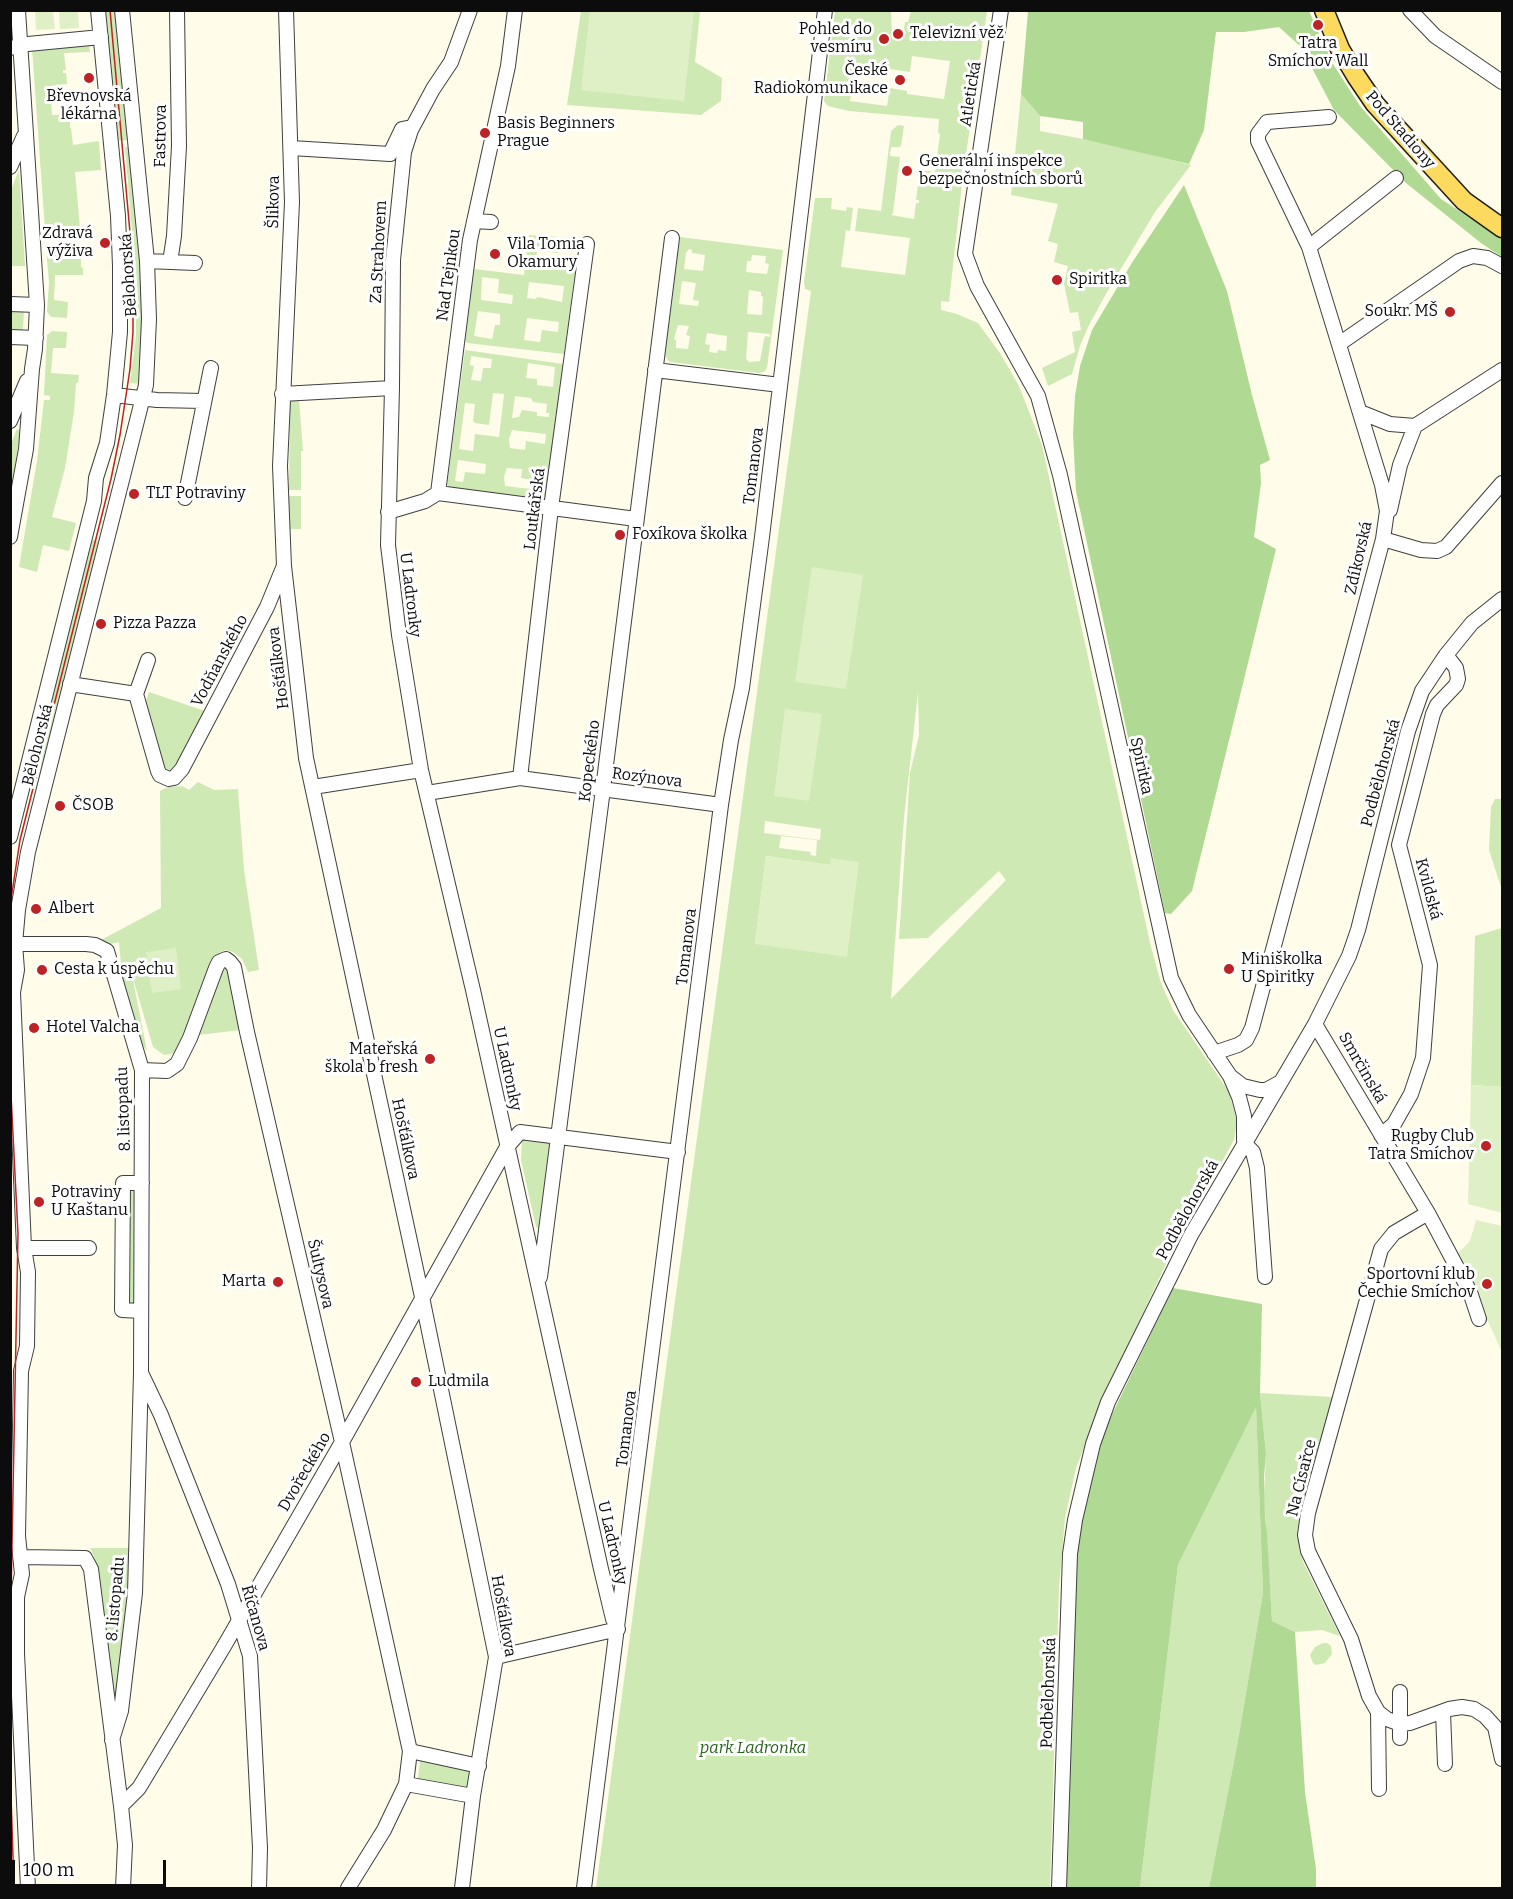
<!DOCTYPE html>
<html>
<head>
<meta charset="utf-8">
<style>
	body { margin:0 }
	#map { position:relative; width:1513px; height:1899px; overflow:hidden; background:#fffcea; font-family:Bitter,serif }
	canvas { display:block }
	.frame { position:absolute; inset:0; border:12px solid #0c0c0c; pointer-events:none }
	.scale { position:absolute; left:12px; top:1860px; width:154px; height:27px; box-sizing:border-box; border:3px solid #0c0c0c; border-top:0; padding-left:8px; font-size:18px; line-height:21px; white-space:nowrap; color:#0c0c0c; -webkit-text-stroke:4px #fff; paint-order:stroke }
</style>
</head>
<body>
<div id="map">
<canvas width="1513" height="1899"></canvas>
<div class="frame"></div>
<div class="scale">100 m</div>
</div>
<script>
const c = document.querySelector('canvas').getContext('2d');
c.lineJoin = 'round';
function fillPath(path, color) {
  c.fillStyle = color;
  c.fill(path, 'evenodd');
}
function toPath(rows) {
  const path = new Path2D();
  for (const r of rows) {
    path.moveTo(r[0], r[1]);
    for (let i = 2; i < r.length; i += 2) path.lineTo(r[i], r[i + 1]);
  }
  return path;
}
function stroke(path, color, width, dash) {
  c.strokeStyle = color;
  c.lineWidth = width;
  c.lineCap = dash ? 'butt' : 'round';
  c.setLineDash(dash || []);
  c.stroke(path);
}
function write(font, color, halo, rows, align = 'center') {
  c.font = font + ' Bitter,serif';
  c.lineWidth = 6;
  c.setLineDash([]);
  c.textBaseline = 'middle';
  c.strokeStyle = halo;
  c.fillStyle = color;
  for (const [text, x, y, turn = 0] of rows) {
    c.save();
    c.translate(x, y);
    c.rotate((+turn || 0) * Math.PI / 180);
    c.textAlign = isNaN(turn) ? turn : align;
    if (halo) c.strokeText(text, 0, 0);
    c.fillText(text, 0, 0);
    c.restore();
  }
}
const green = toPath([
	[103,11,117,11,129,140,115,141],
	[581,11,700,11,695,62,722,78,721,101,701,115,567,105],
	[835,11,891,11,892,36,898,41,903,39,906,33,904,29,905,22,908,22,911,11,987,11,963,175,949,302,941,301,941,310,957,314,978,323,1000,353,1019,386,1042,445,1150,943,1161,983,1173,1010,1229,1092,1237,1122,1234,1140,1170,1255,1105,1395,1076,1468,1065,1518,1059,1588,1050,1888,596,1888,811,291,805,289,804,282,815,198,832,198,831,209,846,211,847,207,853,208,850,231,846,230,841,267,905,275,910,238,855,231,858,208,881,211,891,131,898,125,904,126,901,146,899,147,891,147,890,156,900,157,893,213,891,215,914,219,916,203,919,203,919,200,916,200,918,185,921,185,922,182,918,181,920,170,935,172,940,134,938,133,939,119,849,111,828,106,824,101],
	[912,56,950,61,944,99,907,94,907,91,890,88,887,106,850,101,855,64,910,72],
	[918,692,919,735,910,773,899,939,928,938,999,871,1006,880,891,999,904,818],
	[765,821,821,829,820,840,764,833],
	[781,836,817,840,816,856,810,855,811,852,779,848],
	[766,856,830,865,755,944],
	[89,43,90,52,64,53,66,70,63,70,63,73,66,73,67,84,50,86,52,115,70,114,70,128,71,128,73,145,99,141,101,170,75,172,80,228,45,230,32,48],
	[1021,94,1040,116,1040,131,1105,143,1191,165,1155,212,1107,292,1088,327,1080,346,1072,374,1048,386,1042,368,1075,352,1072,332,1081,330,1078,312,1070,313,1064,284,1068,266,1054,262,1058,244,1048,241,1058,204,1011,195],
	[129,146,145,312,141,384,130,383,136,336,136,279,125,147],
	[19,170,25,266,11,266,11,190],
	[529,235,575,238,574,244,559,246,558,253,543,251,543,246,538,246,535,263,567,270,569,257,577,258,564,354,467,343,465,340,474,269,524,275],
	[482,277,499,279,498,293,513,295,512,304,481,300],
	[529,282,564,286,562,302,538,297,535,299,527,298],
	[478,311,500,314,500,325,495,325,492,339,474,336],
	[527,318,559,322,558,332,542,330,540,342,524,340],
	[680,237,783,250,767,368,764,372,759,373,670,362,667,359,665,355],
	[689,249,692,250,692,253,705,255,703,271,684,269,686,253],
	[752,255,766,256,765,263,769,264,767,274,746,272,747,261,751,261],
	[682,281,696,283,693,300,699,301,698,306,679,304],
	[749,290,761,292,761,296,763,297,762,315,747,314],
	[678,325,689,326,686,335,690,336,688,349,676,348,676,340,674,339],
	[748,332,770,334,770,337,765,336,764,339,760,361,749,362,746,359],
	[707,333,727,336,726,351,718,350,717,353,709,352,710,345,705,344],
	[81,247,81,267,83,268,83,275,55,275,54,300,68,302,67,318,51,317,47,312,49,282,46,248],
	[11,308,24,309,23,332,11,331],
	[52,331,67,332,66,348,53,348,51,373,79,375,78,383,76,383,74,412,65,468,52,517,76,523,69,551,43,545,37,572,19,567,37,461,44,400,50,400,50,396,44,395,47,335],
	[465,350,563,364,546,495,543,498,452,489,447,485],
	[471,356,492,359,491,368,483,368,481,381,471,380,474,366,470,365],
	[528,363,555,367,553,387,537,385,537,379,526,378],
	[493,393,504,394,499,437,475,434,473,451,459,449,465,403,475,404,473,421,475,423,489,425],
	[515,396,531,398,533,402,547,404,546,413,549,413,549,417,537,416,537,412,522,410,519,417,512,418],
	[512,430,546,434,545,444,526,441,525,450,510,448,509,439],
	[458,460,486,464,485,474,465,472,463,482,455,481],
	[507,468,522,469,521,478,540,481,539,490,505,486,504,477],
	[299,400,303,451,301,451,301,490,289,490,290,401],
	[17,429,20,431,11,496,11,444],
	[289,496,301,496,301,529,289,529],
	[88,538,103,543,20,867,23,843,41,767,44,715],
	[149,692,205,711,175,769,169,772,163,767,145,704],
	[198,782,214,790,238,789,244,870,259,970,248,972,242,959,233,952,225,950,219,953,210,969,206,985,176,1053,164,1055,153,1047,132,975,147,1051,140,1042,122,975,119,942,110,944,102,943,101,940,161,908,160,791,168,787,182,786,189,790],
	[1495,799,1502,799,1502,890,1489,850,1491,807],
	[1502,928,1502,1087,1471,1085,1475,936],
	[226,967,229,969,241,1030,198,1035,221,974],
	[522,1139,552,1143,542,1225,539,1229,536,1227,521,1160],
	[127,1191,135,1191,136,1305,128,1305],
	[1260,1393,1333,1397,1299,1519,1299,1540,1303,1562,1340,1636,1322,1630,1295,1632,1272,1621,1264,1497,1266,1454],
	[1256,1406,1263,1593,1237,1746,1209,1888,1140,1888,1178,1565],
	[90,1548,129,1548,127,1597,116,1700,114,1701,94,1556],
	[1323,1643,1327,1643,1331,1646,1332,1654,1325,1663,1316,1665,1313,1663,1310,1655,1315,1647],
	[421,1753,472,1764,467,1795,417,1786]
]);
const forest = toPath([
	[1028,11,1309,11,1333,64,1360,106,1441,199,1502,239,1502,257,1481,243,1406,183,1334,110,1301,47,1279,27,1244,32,1216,32,1204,130,1189,164,1083,139,1083,122,1040,116,1021,94],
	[1184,185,1227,291,1252,395,1270,460,1260,465,1261,483,1254,537,1276,549,1192,891,1171,914,1165,913,1076,491,1073,434,1075,396,1080,366,1092,330,1133,261],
	[1173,1288,1262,1304,1260,1393,1266,1454,1264,1477,1265,1518,1267,1533,1272,1621,1295,1632,1305,1792,1316,1869,1316,1888,1209,1888,1237,1746,1263,1593,1256,1407,1178,1565,1140,1888,1065,1888,1075,1558,1083,1504,1093,1465,1106,1427]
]);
const pitch = toPath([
	[590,10,694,11,684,101,581,90],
	[35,11,53,11,55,29,36,30],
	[59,11,78,11,79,28,60,29],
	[812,567,863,575,846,689,795,682],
	[785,709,822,714,809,801,774,796],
	[766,856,830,865,831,858,859,862,847,957,755,944],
	[176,948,181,989,152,993,146,952],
	[1471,1085,1502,1087,1502,1213,1468,1204],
	[1476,1220,1502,1226,1502,1352,1457,1254,1470,1241]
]);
const minor = toPath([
	[286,10,292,202,280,466,284,566,306,758,422,1297,496,1657,473,1796,462,1888],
	[470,10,451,62,433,89,411,130,404,152,393,260,392,388,388,545,399,635,421,770,473,990,601,1569,613,1619,617,1627],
	[1001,10,965,254,977,286,1038,396,1060,475,1171,978,1189,1015,1230,1076,1239,1097,1244,1116,1244,1140],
	[1410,10,1435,36,1502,82],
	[10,48,28,44,101,37],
	[291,148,390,154,402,129,407,128,411,130],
	[10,167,24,136],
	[474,221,491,222],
	[1309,247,1396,178],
	[147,261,195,263],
	[170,262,174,236,179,146,177,10],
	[10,304,37,305],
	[10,337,36,338],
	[1339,344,1459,261,1473,256,1487,258,1502,266],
	[655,370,780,385],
	[282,394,392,388],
	[114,395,157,400,203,401],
	[1360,412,1390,424,1415,426],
	[10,421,27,381],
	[438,493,470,240,508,66,515,10],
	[438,493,636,519],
	[185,498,211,368],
	[1390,510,1400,465,1415,426,1502,370],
	[388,512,425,501,438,493],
	[10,537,26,449,32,369,35,349,37,305,18,10],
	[1383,539,1421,550,1437,551,1446,547,1502,483],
	[148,660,136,694,158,771,160,775,169,779,174,778,182,769,267,607,283,568],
	[70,684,136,694],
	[520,778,551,508,587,244],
	[313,787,421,770],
	[427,793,520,778,721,805],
	[10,837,94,501,96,478,107,443,114,395,120,332,120,266,118,216,98,10],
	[15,944,86,944,95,945,107,951,142,1070,141,1373,135,1593,121,1711,112,1740],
	[1315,1024,1428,1213,1470,1292,1479,1319],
	[1214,1053,1238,1045,1246,1040,1252,1028,1383,539,1387,511,1382,485,1309,247,1258,141,1258,134,1267,122,1329,117],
	[142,1070,167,1071,177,1064,190,1038,216,968,219,962,226,959,230,962,234,967,247,1032,342,1442,410,1751,406,1784,384,1830,348,1888],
	[1230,1076,1243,1086,1260,1090,1266,1090,1279,1083],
	[1381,1135,1394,1124,1411,1094,1423,1058,1430,965,1399,845,1433,714,1437,705,1456,685,1458,679,1456,668,1446,655],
	[1244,1143,1253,1152,1257,1168,1265,1277],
	[1428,1213,1394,1233,1381,1249,1308,1513,1305,1535,1308,1551,1351,1639,1369,1696,1378,1712,1387,1719,1400,1724,1410,1723,1449,1709,1462,1707,1474,1709,1485,1716,1495,1727,1502,1759],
	[24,1248,89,1248],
	[540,1277,603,789,672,238],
	[141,1311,122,1310,123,1183,142,1183],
	[142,1375,161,1415,228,1584,250,1656,260,1848,259,1888],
	[21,1557,85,1558,91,1569,121,1806,125,1845,123,1888],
	[496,1657,618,1629],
	[1378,1712,1379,1789],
	[1443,1712,1445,1764],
	[1400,1738,1400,1692],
	[410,1751,479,1766],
	[406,1784,473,1796],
	[121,1806,139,1788,223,1648,342,1442,507,1147,520,1132,678,1152],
	[28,1888,17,1653,17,1597,22,1574,18,1536,21,1371,27,1346,28,1272,24,1248,13,992,17,970,15,944,18,910,28,852,146,385,149,319,147,261,122,10],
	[584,1888,721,805,731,740,742,688,762,537,825,10],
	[1059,1888,1070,1554,1075,1520,1093,1444,1108,1402,1191,1235,1315,1024,1349,956,1358,930,1408,731,1422,691,1446,655,1472,623,1502,599]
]);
const major = toPath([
	[1324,10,1340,49,1356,76,1375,104,1464,201,1502,228]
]);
const tram = toPath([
	[10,906,20,840,111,479,120,435,130,369,133,332,133,266,110,10],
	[10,1075,18,1234,10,1647],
	[10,1765,14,1888]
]);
const markers = [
	[1318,25,6,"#bd2224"],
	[898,34,6,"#bd2224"],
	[884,39,6,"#bd2224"],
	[89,78,6,"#bd2224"],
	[900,80,6,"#bd2224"],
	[485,133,6,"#bd2224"],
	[907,171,6,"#bd2224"],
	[105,243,6,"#bd2224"],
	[495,254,6,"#bd2224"],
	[1057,280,6,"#bd2224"],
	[1450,312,6,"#bd2224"],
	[134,494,6,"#bd2224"],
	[620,535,6,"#bd2224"],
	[101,624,6,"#bd2224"],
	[60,806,6,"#bd2224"],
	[36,909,6,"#bd2224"],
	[1229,969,6,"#bd2224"],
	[42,970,6,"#bd2224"],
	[34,1028,6,"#bd2224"],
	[430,1059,6,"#bd2224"],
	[1486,1146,6,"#bd2224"],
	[39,1202,6,"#bd2224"],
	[278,1282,6,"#bd2224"],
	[1487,1284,6,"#bd2224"],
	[416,1382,6,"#bd2224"]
];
const poiNames = [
	["Pohled do",872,30,"right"],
	["vesmíru",872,48,"right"],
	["Televizní věž",910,34],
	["Tatra",1318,44,"center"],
	["Smíchov Wall",1318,62,"center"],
	["České",888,71,"right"],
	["Radiokomunikace",888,89,"right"],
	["Břevnovská",89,97,"center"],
	["lékárna",89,115,"center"],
	["Basis Beginners",497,124],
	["Prague",497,142],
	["Generální inspekce",919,162],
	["bezpečnostních sborů",919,180],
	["Zdravá",93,234,"right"],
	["výživa",93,252,"right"],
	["Vila Tomia",507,245],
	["Okamury",507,263],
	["Spiritka",1069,280],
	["Soukr. MŠ",1438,312,"right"],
	["TLT Potraviny",146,494],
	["Foxíkova školka",632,535],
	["Pizza Pazza",113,624],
	["ČSOB",72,806],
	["Albert",48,909],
	["Miniškolka",1241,960],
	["U Spiritky",1241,978],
	["Cesta k úspěchu",54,970],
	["Hotel Valcha",46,1028],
	["Mateřská",418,1050,"right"],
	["škola b fresh",418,1068,"right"],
	["Rugby Club",1474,1137,"right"],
	["Tatra Smíchov",1474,1155,"right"],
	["Potraviny",51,1193],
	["U Kaštanu",51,1211],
	["Sportovní klub",1475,1275,"right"],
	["Čechie Smíchov",1475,1293,"right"],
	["Marta",266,1282,"right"],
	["Ludmila",428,1382]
];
const streetNames = [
	["Atletická",971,94,-81],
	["Pod Stadiony",1400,130,49],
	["Fastrova",161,136,-89],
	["Šlikova",274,202,-89],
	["Za Strahovem",379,252,-87],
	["Bělohorská",129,275,-94],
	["Nad Tejnkou",449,275,-82],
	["Tomanova",754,466,-83],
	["Loutkářská",535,509,-83],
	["Zdíkovská",1359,558,-77],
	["U Ladronky",410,595,83],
	["Vodňanského",220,661,-62],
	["Hošťálkova",279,668,-97],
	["Bělohorská",38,745,-76],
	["Kopeckého",590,761,-83],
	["Spiritka",1141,766,78],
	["Podbělohorská",1381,773,-75],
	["Rozýnova",647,778,7],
	["Kvildská",1428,889,75],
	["Tomanova",687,947,-83],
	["Smrčinská",1362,1068,60],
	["U Ladronky",507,1069,78],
	["8. listopadu",124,1109,-92],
	["Hošťálkova",405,1139,78],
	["Podbělohorská",1188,1210,-61],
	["Šultysova",320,1274,77],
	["Tomanova",627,1429,-83],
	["Dvořeckého",305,1472,-60],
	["Na Císařce",1302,1478,-76],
	["U Ladronky",612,1543,77],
	["8. listopadu",116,1599,-85],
	["Hošťálkova",503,1616,80],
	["Říčanova",255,1618,74],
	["Podbělohorská",1049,1693,-88]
];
const parkNames = [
	["park Ladronka",753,1749]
];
fillPath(green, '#cee9b4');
fillPath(forest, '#b0da93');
fillPath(pitch, '#e0f0c6');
stroke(minor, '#3f3f3f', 16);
stroke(major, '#1d1d1d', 21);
stroke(minor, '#fff', 14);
stroke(major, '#fbda5e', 18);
stroke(tram, '#bd2224', 1.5);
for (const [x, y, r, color] of markers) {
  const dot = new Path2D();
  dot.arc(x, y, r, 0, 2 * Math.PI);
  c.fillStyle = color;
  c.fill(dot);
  stroke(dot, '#fff', 2);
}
write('16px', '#0c0c0c', '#fff', poiNames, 'left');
write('16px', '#0c0c0c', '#fff', streetNames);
write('italic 16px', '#28641b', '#fff', parkNames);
</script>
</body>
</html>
